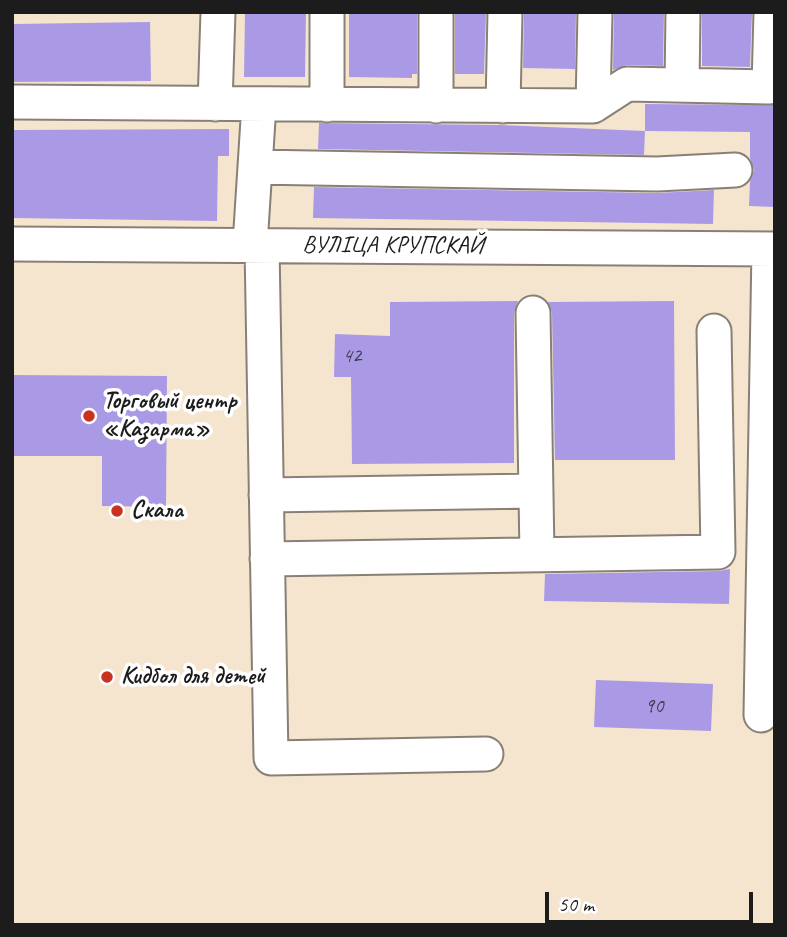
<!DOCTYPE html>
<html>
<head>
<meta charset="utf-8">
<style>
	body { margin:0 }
	#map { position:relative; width:787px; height:937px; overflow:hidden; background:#f5e5cf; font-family:Caveat,sans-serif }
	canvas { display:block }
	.frame { position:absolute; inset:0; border:14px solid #1c1c1c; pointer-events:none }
	.scale { position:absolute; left:545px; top:892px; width:208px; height:32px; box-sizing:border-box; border:4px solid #1c1c1c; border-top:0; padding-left:9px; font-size:21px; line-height:24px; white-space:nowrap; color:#1c1c1c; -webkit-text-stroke:5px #fff; paint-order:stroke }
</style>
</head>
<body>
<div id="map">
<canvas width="787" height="937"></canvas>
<div class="frame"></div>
<div class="scale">50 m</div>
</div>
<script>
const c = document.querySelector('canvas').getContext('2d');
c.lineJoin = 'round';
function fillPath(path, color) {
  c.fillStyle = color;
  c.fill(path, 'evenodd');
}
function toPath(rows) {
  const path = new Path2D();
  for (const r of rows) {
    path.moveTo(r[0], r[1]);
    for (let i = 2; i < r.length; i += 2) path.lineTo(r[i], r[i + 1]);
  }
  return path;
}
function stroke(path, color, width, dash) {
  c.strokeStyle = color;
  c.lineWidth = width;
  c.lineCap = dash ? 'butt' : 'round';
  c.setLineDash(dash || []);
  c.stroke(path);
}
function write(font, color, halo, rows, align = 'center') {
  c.font = font + ' Caveat,sans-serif';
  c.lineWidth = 7;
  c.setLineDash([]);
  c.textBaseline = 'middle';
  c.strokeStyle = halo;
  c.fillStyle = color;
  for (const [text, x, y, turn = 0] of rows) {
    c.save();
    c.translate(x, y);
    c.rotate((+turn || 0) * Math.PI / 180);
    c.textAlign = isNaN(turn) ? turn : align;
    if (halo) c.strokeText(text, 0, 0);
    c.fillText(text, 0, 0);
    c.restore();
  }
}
const building = toPath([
	[245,12,306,12,305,77,244,77],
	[349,12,417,12,417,74,412,74,412,78,349,77],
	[455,12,486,12,484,74,455,74],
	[524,12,576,12,575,69,523,68],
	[614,12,664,12,663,66,627,65,613,70],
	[702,12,752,12,750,67,702,66],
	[150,22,151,81,12,82,12,24],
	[645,104,775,105,775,207,749,206,750,182,754,170,750,158,750,132,645,131],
	[319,123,500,125,645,131,644,155,318,149],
	[229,129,229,156,218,156,217,221,12,218,13,130],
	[314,187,657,193,714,190,713,224,313,218],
	[518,301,514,313,514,463,352,464,351,377,334,377,335,334,390,336,390,302],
	[674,301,675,460,555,460,552,313,548,302],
	[12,375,167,376,166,507,102,506,102,456,12,456],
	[730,569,729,604,544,601,545,574,718,571],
	[596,680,713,684,711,731,594,727]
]);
const minor = toPath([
	[436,12,436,106],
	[682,85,683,12],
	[769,87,771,12],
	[12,102,593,106,627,84,769,87,775,81],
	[215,104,218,12],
	[327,105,327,12],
	[503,106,505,12],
	[593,106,595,12],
	[255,167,657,174,735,170],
	[12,244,775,249],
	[250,245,259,104],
	[262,246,271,758,486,754],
	[533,313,537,555],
	[266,495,536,491],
	[267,559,718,552,714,331],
	[761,715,769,249]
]);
const markers = [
	[89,416,7,"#c8321e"],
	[117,511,7,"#c8321e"],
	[107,677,7,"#c8321e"]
];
const numberNames = [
	["42",352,356],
	["90",654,706]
];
const streetNames = [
	["ВУЛІЦА КРУПСКАЙ",393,246]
];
const poiNames = [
	["Торговый центр",103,402],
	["«Казарма»",103,430],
	["Скала",131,511],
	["Кидбол для детей",121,677]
];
fillPath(building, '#aa9ae5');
stroke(minor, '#888076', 37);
stroke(minor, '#fff', 33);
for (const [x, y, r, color] of markers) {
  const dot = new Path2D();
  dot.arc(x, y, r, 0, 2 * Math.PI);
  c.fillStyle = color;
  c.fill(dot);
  stroke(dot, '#fff', 2.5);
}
write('21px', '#403c4e', null, numberNames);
write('24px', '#1c1c1c', '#fff', streetNames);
write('bold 24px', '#1c1c1c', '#fff', poiNames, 'left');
</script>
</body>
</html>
